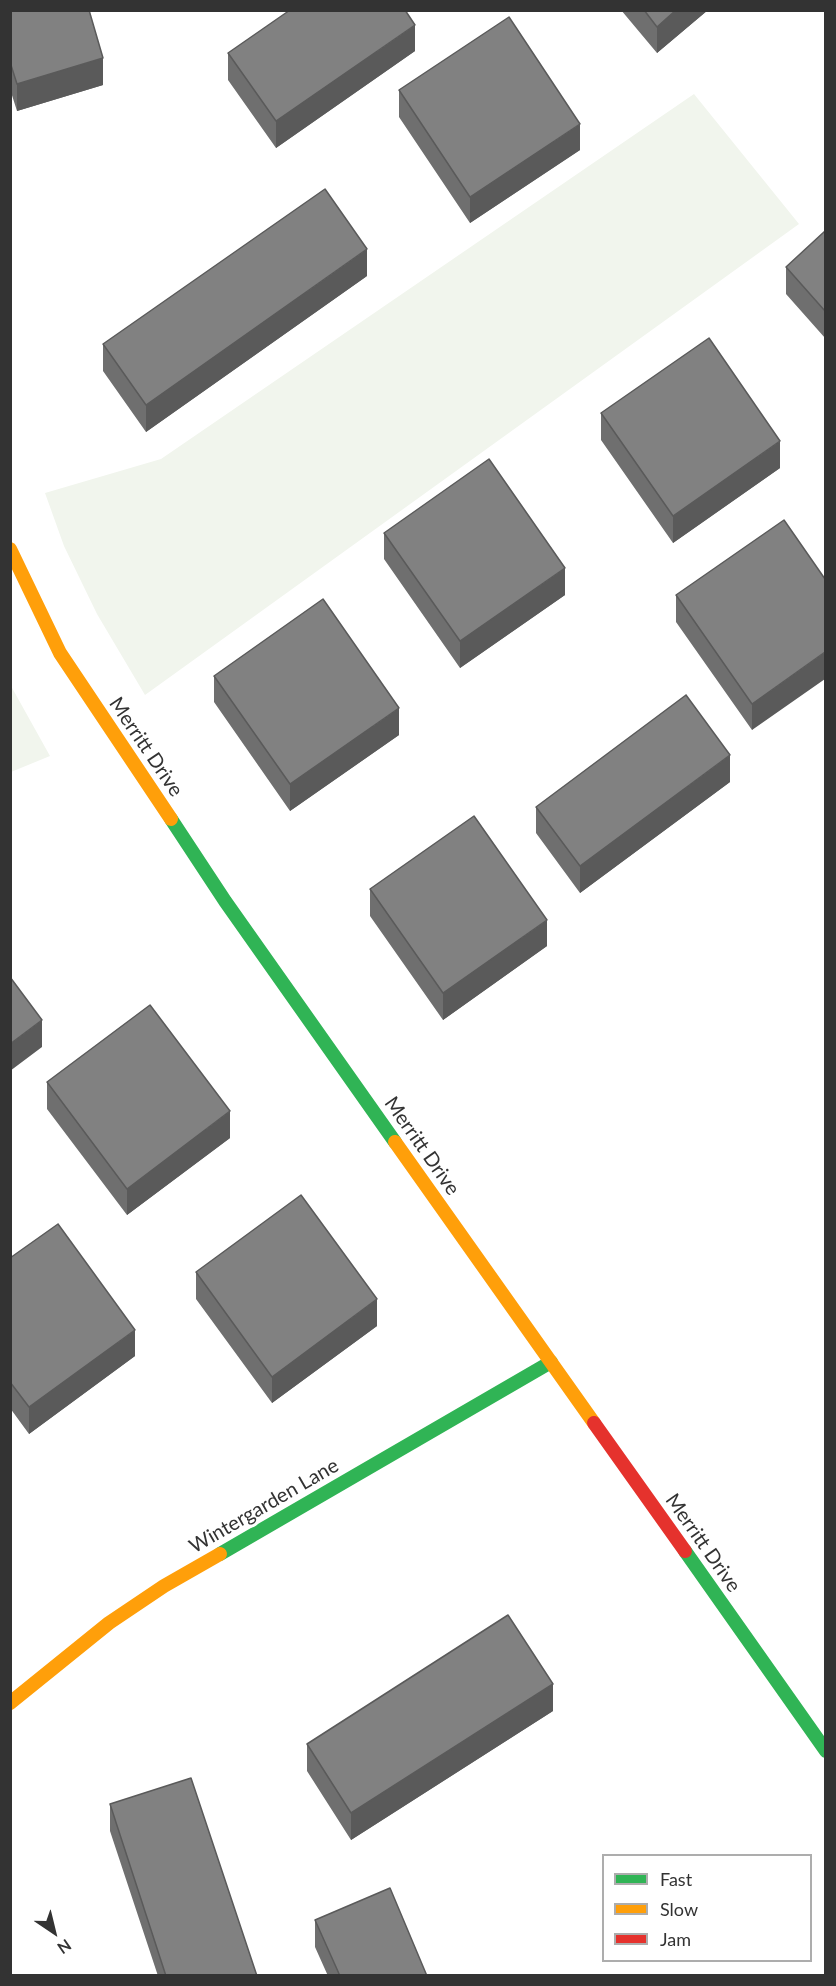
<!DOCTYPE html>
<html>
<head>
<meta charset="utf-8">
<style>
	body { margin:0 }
	#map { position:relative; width:836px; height:1986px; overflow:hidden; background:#fff; font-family:Lato,sans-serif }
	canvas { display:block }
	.frame { position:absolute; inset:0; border:12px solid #333; pointer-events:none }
	.legend { position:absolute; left:602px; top:1854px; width:210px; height:108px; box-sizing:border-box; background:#fff; border:2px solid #adadad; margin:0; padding:8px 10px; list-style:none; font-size:18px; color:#333 }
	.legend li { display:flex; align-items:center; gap:12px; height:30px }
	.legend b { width:30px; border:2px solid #adadad }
	.north { position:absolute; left:24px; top:1902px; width:60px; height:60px; -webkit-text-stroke:4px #fff; paint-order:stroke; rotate:145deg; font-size:16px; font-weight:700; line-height:24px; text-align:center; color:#333 }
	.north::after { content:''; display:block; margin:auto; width:21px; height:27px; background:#333; clip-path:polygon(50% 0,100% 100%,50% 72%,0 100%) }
</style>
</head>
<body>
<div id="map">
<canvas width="836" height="1986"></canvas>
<div class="frame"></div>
<ul class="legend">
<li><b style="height:8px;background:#30b455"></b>Fast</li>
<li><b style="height:8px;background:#ff9f0a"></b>Slow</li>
<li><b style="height:8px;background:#e5322d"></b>Jam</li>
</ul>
<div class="north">N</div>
</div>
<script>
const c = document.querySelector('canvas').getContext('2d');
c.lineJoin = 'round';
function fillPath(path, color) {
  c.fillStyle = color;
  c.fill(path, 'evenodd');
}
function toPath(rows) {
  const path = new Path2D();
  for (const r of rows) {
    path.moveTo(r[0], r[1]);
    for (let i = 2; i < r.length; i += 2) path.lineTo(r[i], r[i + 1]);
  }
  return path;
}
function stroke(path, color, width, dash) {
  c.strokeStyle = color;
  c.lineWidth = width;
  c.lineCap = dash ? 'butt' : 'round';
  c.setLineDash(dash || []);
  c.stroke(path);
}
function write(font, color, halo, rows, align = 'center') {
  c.font = font + ' Lato,sans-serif';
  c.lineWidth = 6;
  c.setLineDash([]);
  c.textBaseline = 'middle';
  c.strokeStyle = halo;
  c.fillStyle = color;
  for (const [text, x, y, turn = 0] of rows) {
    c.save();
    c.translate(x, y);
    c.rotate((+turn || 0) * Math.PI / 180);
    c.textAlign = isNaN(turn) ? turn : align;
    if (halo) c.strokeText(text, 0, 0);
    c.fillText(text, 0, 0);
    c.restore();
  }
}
const green = toPath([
	[694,94,799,224,145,695,97,614,64,546,45,493,161,459],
	[11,686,50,756,11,772,10,772]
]);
const fast = toPath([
	[171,819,225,901,395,1142],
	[685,1551,826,1751],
	[220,1554,551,1362]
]);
const slow = toPath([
	[10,549,60,653,171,819],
	[395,1142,594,1423],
	[10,1703,109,1623,164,1586,220,1554]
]);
const jam = toPath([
	[594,1423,685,1551]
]);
const wall = toPath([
	[10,10,103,85,17,111,10,89],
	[621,10,708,10,657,53],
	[415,51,276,148,228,80,228,53],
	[399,90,580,150,470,223,399,117],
	[825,231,825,338,786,294,786,267],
	[367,276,146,432,103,371,103,344],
	[601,413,780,468,673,543,601,440],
	[384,533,565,595,460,668,384,559],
	[825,579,752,730,676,622,676,595],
	[214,676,399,735,290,811,214,702],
	[730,782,580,893,536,833,536,807],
	[370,889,547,946,443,1020,370,916],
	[47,1082,230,1138,127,1215,47,1109],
	[10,1258,135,1356,29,1434,10,1408],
	[196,1272,377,1326,272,1403,196,1299],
	[553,1711,351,1840,307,1771,307,1744],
	[110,1804,257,1976,158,1976,110,1831],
	[315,1920,427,1976,328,1976,315,1947]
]);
const shadedWall = toPath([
	[676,10,708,10,657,53,657,27],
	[415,25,415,51,276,148,276,121],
	[103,58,103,85,17,111,17,84],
	[580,124,580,150,470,223,470,197],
	[367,249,367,276,146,432,146,405],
	[780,441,780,468,673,543,673,516],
	[565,568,565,595,460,668,460,641],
	[825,652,825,679,752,730,752,704],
	[399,708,399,735,290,811,290,784],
	[730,755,730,782,580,893,580,866],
	[547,920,547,946,443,1020,443,993],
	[42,1020,42,1047,10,1071,10,1044],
	[230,1111,230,1138,127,1215,127,1189],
	[377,1299,377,1326,272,1403,272,1377],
	[135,1330,135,1356,29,1434,29,1407],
	[553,1684,553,1711,351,1840,351,1813]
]);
const building = toPath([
	[10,10,89,10,103,58,17,84,10,62,10,10],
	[290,10,405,10,415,25,276,121,228,53,290,10],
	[644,10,676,10,657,27,644,10],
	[509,17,580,124,470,197,399,90,509,17],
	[325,189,367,249,146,405,103,344,325,189],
	[825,231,825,311,786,267,825,231],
	[709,338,780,441,673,516,601,413,709,338],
	[489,459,565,568,460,641,384,533,489,459],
	[784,520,825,579,825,652,752,704,676,595,784,520],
	[323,599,399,708,290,784,214,676,323,599],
	[686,695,730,755,580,866,536,807,686,695],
	[474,816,547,920,443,993,370,889,474,816],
	[10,977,42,1020,10,1044,10,977],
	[150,1005,230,1111,127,1189,47,1082,150,1005],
	[301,1195,377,1299,272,1377,196,1272,301,1195],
	[58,1224,135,1330,29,1407,10,1382,10,1258,58,1224],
	[508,1615,553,1684,351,1813,307,1744,508,1615],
	[191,1778,257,1976,166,1976,110,1804,191,1778],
	[390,1888,427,1976,340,1976,315,1920,390,1888]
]);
const streetNames = [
	["Merritt Drive",146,747,56],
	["Merritt Drive",422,1146,55],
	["Wintergarden Lane",264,1506,-30],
	["Merritt Drive",703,1543,55]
];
fillPath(green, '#f1f5ed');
stroke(fast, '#30b455', 14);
stroke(slow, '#ff9f0a', 14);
stroke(jam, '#e5322d', 14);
fillPath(wall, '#6f6f6f');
fillPath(shadedWall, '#5a5a5a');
fillPath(building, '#818181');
stroke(building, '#5a5a5a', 1.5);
write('20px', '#333', '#fff', streetNames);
</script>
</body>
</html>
